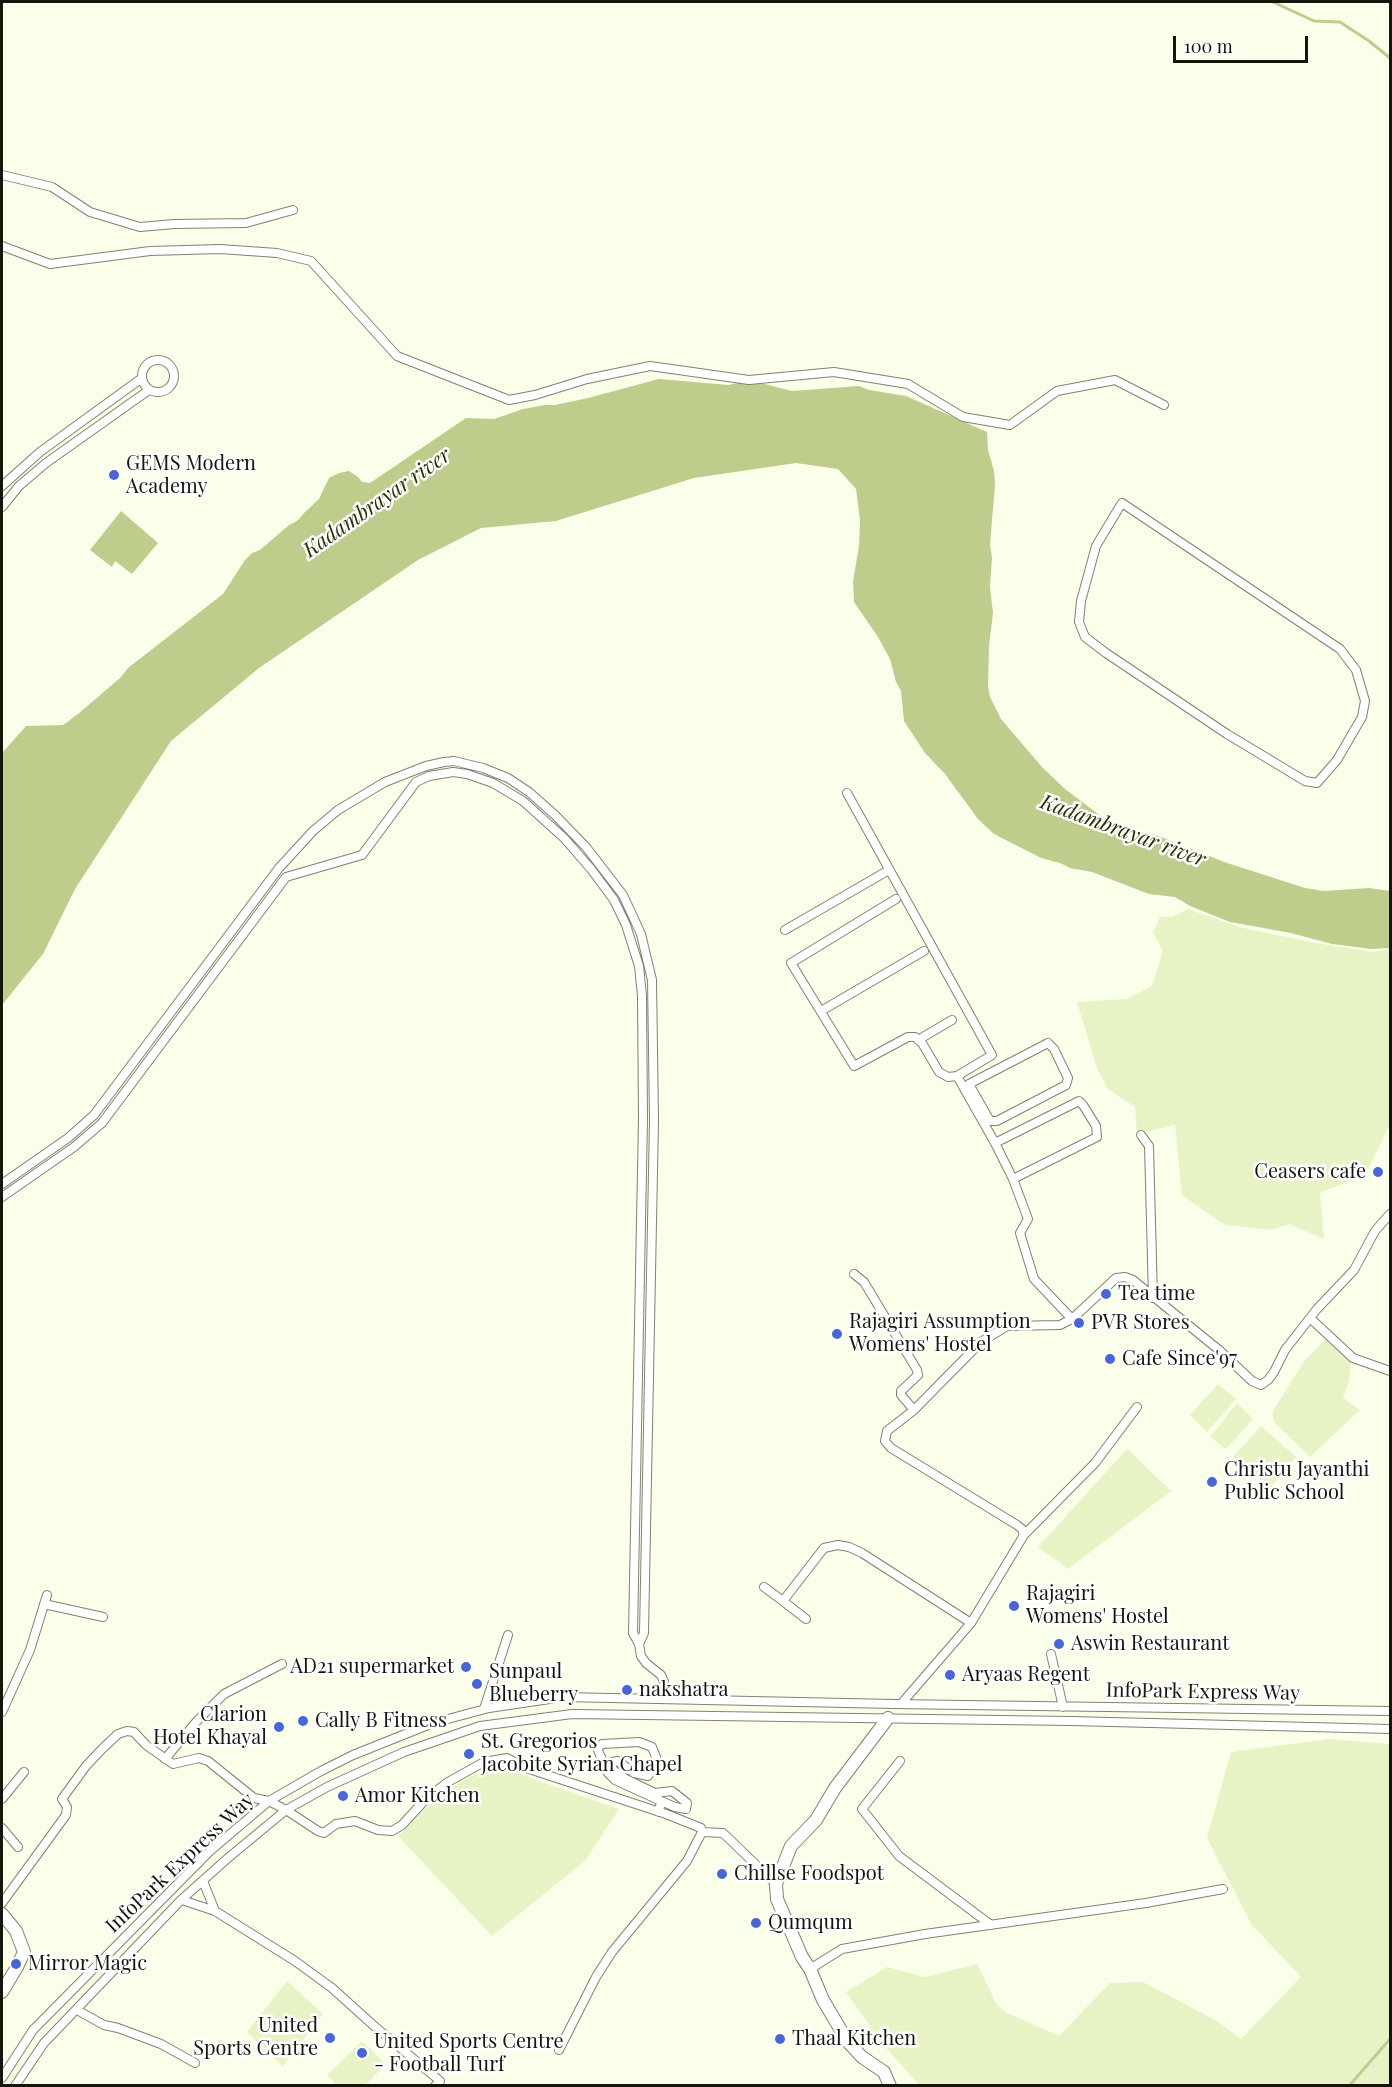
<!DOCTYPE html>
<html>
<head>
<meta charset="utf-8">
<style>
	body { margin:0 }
	#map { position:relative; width:1392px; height:2087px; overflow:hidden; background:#f9ffe9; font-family:"Playfair Display",serif }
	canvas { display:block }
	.frame { position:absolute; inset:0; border:3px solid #14160e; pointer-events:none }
	.scale { position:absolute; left:1173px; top:36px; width:135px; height:27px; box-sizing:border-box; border:3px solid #14160e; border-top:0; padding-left:8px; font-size:18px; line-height:21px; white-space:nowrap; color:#14160e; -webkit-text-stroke:4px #fff; paint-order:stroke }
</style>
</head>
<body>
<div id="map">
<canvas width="1392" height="2087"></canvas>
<div class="frame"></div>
<div class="scale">100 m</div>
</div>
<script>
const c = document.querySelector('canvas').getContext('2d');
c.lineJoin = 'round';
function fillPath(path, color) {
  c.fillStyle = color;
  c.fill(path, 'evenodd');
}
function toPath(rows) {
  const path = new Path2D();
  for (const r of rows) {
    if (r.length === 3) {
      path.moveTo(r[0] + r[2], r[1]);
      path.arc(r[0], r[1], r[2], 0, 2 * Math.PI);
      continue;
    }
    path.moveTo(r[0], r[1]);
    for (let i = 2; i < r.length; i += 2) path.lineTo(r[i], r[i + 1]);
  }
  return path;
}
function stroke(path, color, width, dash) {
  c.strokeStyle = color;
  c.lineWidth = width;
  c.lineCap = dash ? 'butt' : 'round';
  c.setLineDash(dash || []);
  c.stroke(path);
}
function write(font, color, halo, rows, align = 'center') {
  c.font = font + ' "Playfair Display",serif';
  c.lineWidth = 5;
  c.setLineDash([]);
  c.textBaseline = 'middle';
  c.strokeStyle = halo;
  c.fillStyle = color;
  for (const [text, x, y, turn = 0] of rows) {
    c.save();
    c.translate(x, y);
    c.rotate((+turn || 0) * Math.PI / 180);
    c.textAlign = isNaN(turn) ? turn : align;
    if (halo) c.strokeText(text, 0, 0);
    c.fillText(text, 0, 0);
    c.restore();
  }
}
const green = toPath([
	[1188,909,1239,927,1316,943,1372,952,1390,949,1390,1125,1364,1177,1320,1192,1324,1239,1289,1224,1271,1230,1225,1225,1182,1195,1175,1125,1137,1134,1135,1107,1108,1089,1097,1068,1077,1002,1127,999,1152,986,1163,951,1153,932,1160,917,1172,917],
	[1326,1339,1351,1362,1349,1381,1343,1398,1360,1410,1310,1457,1273,1421,1273,1411,1305,1360],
	[1218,1384,1236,1399,1207,1432,1190,1415],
	[1237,1403,1253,1419,1226,1449,1210,1437],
	[1261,1426,1296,1457,1270,1488,1233,1457],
	[1127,1449,1171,1491,1068,1569,1038,1547],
	[1329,1739,1390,1744,1390,2085,919,2085,881,2042,846,1992,887,1967,925,1977,977,1964,997,2005,1005,2012,1059,2036,1110,1983,1143,1982,1217,2021,1241,2039,1301,1977,1251,1924,1207,1838,1231,1752],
	[499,1764,533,1779,619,1809,585,1861,492,1936,398,1836,430,1804,463,1780],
	[287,1981,323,2014,283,2066,247,2032],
	[362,2041,386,2064,365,2085,337,2085,327,2075]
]);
const water = toPath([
	[659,379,729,385,749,380,792,391,859,386,869,390,906,396,987,432,988,450,994,471,995,485,990,544,992,558,990,587,993,613,989,646,988,687,990,697,1001,719,1042,767,1065,789,1102,817,1126,829,1156,835,1224,862,1305,888,1324,891,1369,888,1390,891,1390,948,1372,949,1332,944,1291,933,1230,922,1190,906,1175,897,1149,894,1092,872,1070,868,1060,863,1041,858,994,834,978,819,945,774,925,753,904,721,901,691,896,682,890,659,878,637,854,602,853,581,859,546,860,520,856,489,838,469,796,463,694,478,556,521,481,528,418,560,259,668,171,741,75,889,43,954,2,1005,2,753,26,726,63,725,78,714,120,678,128,668,223,594,245,560,252,553,260,550,289,525,297,521,304,513,319,499,329,478,339,473,349,471,358,477,362,482,370,483,466,418,494,419,523,409,545,405,555,405,588,398],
	[121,511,158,543,132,574,115,561,112,567,90,550]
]);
const stream = toPath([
	[1273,2,1314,21,1340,22,1369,41,1390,58],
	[1349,2086,1390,2039]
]);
const street = toPath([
	[2,175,52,187,90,212,140,227,174,224,246,223,293,210],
	[2,246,50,264,150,251,220,249,277,253,311,261,397,356,509,400,535,395,587,379,650,366,749,380,834,372,908,384,963,417,1010,425,1057,391,1115,380,1164,405],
	[158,376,16],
	[2,486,40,452,142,378],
	[1120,506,1096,546,1081,601,1079,622,1085,637,1106,653,1227,734,1305,781,1317,783,1337,760,1362,717,1365,701,1356,670,1340,649,1122,503],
	[2,507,19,486,46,463,149,390],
	[847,793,992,1055,957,1076,995,1143,1013,1179,1028,1219,1020,1233,1034,1279,1072,1319,1060,1325,1007,1326,981,1342,914,1410,887,1431,885,1441,891,1448,1017,1525,1022,1529,1024,1535,971,1623,901,1704],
	[896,899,791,963,854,1066,908,1037,915,1037,922,1043,939,1072,948,1077,957,1076],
	[785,930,889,870],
	[821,1011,924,951],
	[918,1040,952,1020],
	[1048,1043,1054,1049,1068,1078,1066,1085,997,1121,990,1121,969,1084,1048,1043],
	[1141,1135,1149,1146,1153,1298],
	[995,1143,1079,1101,1083,1105,1096,1126,1097,1137,1013,1179],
	[2,1184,68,1138,94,1115,279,868,313,831,338,810,385,782,426,766,444,762,454,761,483,768,508,778,529,792,555,815,586,847,623,895,641,934,652,980,654,1120,644,1633,639,1644],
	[2,1197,74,1147,102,1123,286,877,362,855,416,782,429,776,453,772,467,774,493,783,523,801,564,838,591,869,614,900,626,925,639,966,642,996,643,1119,633,1633,639,1644,641,1656,646,1663,661,1675,664,1682,666,1699],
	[854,1274,864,1282,917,1370,918,1375,901,1391,901,1395,914,1410],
	[1310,1318,1353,1358,1390,1371],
	[1072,1319,1116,1278,1125,1277,1133,1280,1219,1350,1252,1381,1261,1385,1268,1380,1274,1372,1285,1350,1317,1309,1354,1270,1375,1231,1390,1214],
	[1024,1535,1095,1463,1137,1407],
	[764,1587,783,1601,824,1548,838,1545,849,1547,862,1553,971,1623],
	[783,1601,806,1619],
	[44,1604,103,1617],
	[1051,1654,1063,1707],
	[484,1709,508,1635],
	[2,1712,30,1650,47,1595],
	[165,1759,197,1721,224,1694,282,1664],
	[900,1761,862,1809,899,1856,991,1925],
	[2,1799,24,1772],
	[659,1812,661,1801,615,1780,608,1773,597,1748,602,1744,639,1742,652,1747,656,1757,652,1770,648,1776,634,1773,618,1761,612,1762,612,1769,626,1779,655,1793,672,1791,687,1803,686,1809,675,1807,661,1801],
	[2,1828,18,1847],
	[702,1832,723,1833,776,1884],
	[182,1900,215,1911,203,1881],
	[2,1903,66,1815,67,1807,62,1799,86,1766,102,1749,118,1734,127,1731,134,1732,146,1745,173,1764,199,1758,208,1761,254,1798,269,1801,286,1810,318,1831,324,1833,336,1824,355,1821,378,1830,392,1831,402,1825,426,1799,448,1782,484,1762,507,1758,526,1768,666,1814,701,1828,702,1832,687,1861,612,1952,596,1977,559,2050],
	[215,1911,295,1961,332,1988,373,2025,440,2081,435,2086],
	[810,1969,842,1949,925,1934,1146,1903,1223,1889],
	[77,2010,104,2025,118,2028,161,2044,195,2063],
	[2,2078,33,2030,210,1851,269,1801,321,1771,353,1755,433,1723,489,1708,563,1697,894,1704,1390,1711],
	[15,2086,44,2043,181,1900,228,1858,286,1810,327,1787,404,1752,480,1726,572,1714,1071,1721,1390,1729]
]);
const secondary = toPath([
	[888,1718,835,1788,816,1820,791,1846,776,1884,777,1899,802,1957,810,1969,823,2000,848,2042,862,2057,884,2072,890,2086],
	[2,1914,16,1931,24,1952,17,1967,2,1992]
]);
const markers = [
	[114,475,6,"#4866d9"],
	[1378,1172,6,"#4866d9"],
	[1106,1294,6,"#4866d9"],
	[1079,1323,6,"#4866d9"],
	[837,1334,6,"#4866d9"],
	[1110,1359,6,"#4866d9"],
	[1212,1482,6,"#4866d9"],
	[1014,1606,6,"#4866d9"],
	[1059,1644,6,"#4866d9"],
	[466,1667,6,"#4866d9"],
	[950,1675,6,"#4866d9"],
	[477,1684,6,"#4866d9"],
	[627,1690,6,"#4866d9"],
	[303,1721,6,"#4866d9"],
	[279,1727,6,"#4866d9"],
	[469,1754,6,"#4866d9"],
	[343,1796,6,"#4866d9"],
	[722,1874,6,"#4866d9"],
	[756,1923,6,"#4866d9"],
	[16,1964,6,"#4866d9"],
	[330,2038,6,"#4866d9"],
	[780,2039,6,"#4866d9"],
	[362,2053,6,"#4866d9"]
];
const poiNames = [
	["GEMS Modern",126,464],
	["Academy",126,487],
	["Ceasers cafe",1366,1172,"right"],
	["Tea time",1118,1294],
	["Rajagiri Assumption",849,1322],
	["Womens' Hostel",849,1345],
	["PVR Stores",1091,1323],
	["Cafe Since'97",1122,1359],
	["Christu Jayanthi",1224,1470],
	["Public School",1224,1493],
	["Rajagiri",1026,1594],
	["Womens' Hostel",1026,1617],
	["Aswin Restaurant",1071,1644],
	["AD21 supermarket",454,1667,"right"],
	["Sunpaul",489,1672],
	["Blueberry",489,1695],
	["Aryaas Regent",962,1675],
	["nakshatra",639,1690],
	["Clarion",267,1715,"right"],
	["Hotel Khayal",267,1738,"right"],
	["Cally B Fitness",315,1721],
	["St. Gregorios",481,1742],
	["Jacobite Syrian Chapel",481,1765],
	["Amor Kitchen",355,1796],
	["Chillse Foodspot",734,1874],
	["Qumqum",768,1923],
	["Mirror Magic",28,1964],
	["United",318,2026,"right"],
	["Sports Centre",318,2049,"right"],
	["Thaal Kitchen",792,2039],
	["United Sports Centre",374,2042],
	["- Football Turf",374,2065]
];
const streetNames = [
	["InfoPark Express Way",1203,1692,1],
	["InfoPark Express Way",180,1863,-43]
];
const waterNames = [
	["Kadambrayar river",377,503,-35],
	["Kadambrayar river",1123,831,20]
];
fillPath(green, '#e8f3c5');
fillPath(water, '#becd8c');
stroke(stream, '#becd8c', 3);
stroke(street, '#7e836f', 10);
stroke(secondary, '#7e836f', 14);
stroke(street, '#fff', 8);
stroke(secondary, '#fff', 12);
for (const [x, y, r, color] of markers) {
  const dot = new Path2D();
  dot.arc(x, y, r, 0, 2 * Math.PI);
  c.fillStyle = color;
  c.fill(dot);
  stroke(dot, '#fff', 2);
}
write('20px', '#14160e', '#fff', poiNames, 'left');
write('20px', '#14160e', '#fff', streetNames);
write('italic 21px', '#283000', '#fff', waterNames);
</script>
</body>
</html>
